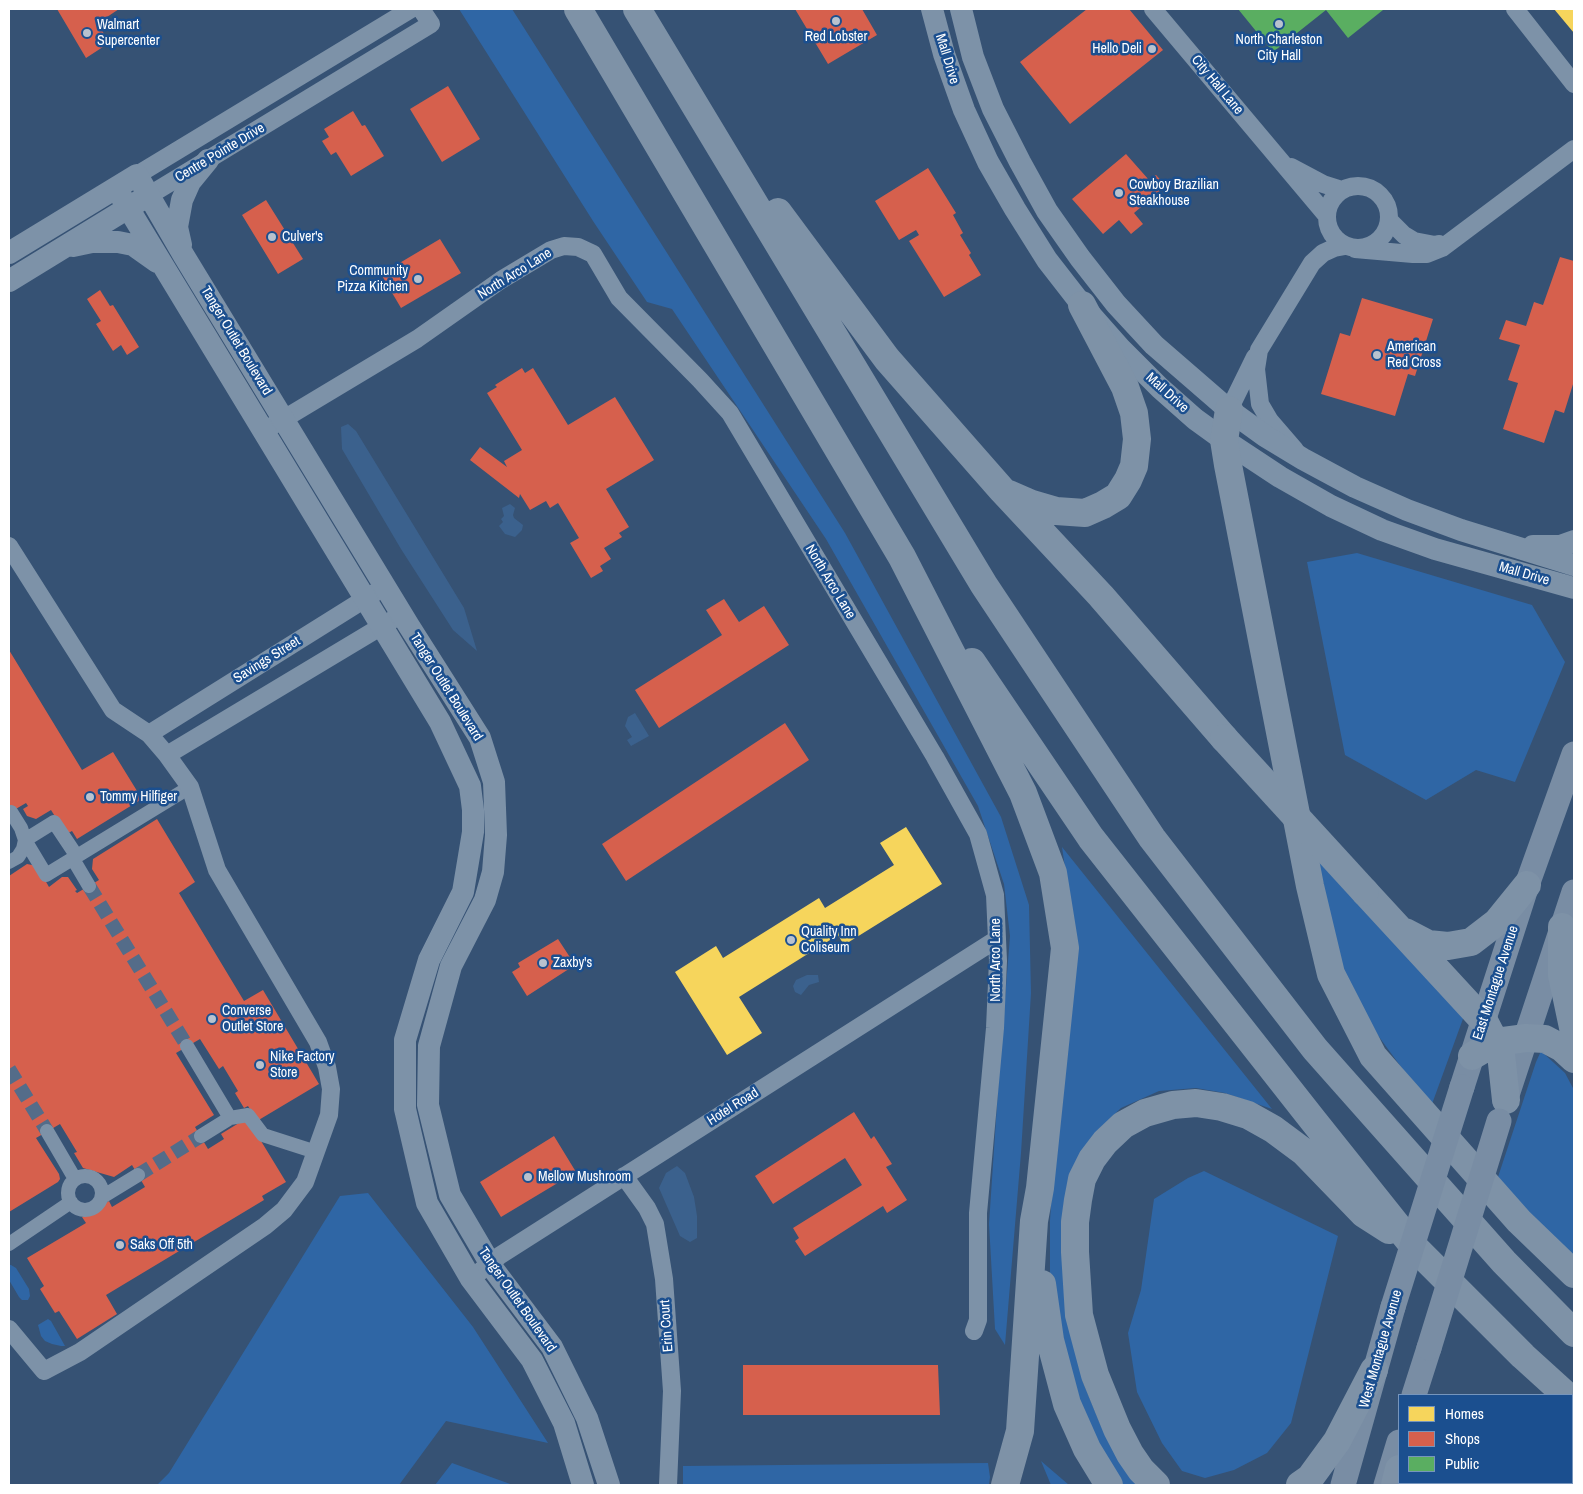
<!DOCTYPE html>
<html>
<head>
<meta charset="utf-8">
<style>
	body { margin:0 }
	#map { position:relative; width:1583px; height:1494px; overflow:hidden; background:#365274; font-family:"Archivo Narrow",sans-serif }
	canvas { display:block }
	.frame { position:absolute; inset:0; border:10px solid #fff; pointer-events:none }
	.legend { position:absolute; left:1398px; top:1394px; width:175px; height:90px; box-sizing:border-box; background:#1b4f8f; border:1px solid #7695bc; margin:0; padding:6px 9px; list-style:none; font-size:15px; color:#fff }
	.legend li { display:flex; align-items:center; gap:10px; height:25px }
	.legend b { width:25px; border:1px solid #7695bc }
</style>
</head>
<body>
<div id="map">
<canvas width="1583" height="1494"></canvas>
<div class="frame"></div>
<ul class="legend">
<li><b style="height:14px;background:#f6d55c"></b>Homes</li>
<li><b style="height:14px;background:#d6604d"></b>Shops</li>
<li><b style="height:14px;background:#5aae61"></b>Public</li>
</ul>
</div>
<script>
const c = document.querySelector('canvas').getContext('2d');
c.lineJoin = 'round';
function fillPath(path, color) {
  c.fillStyle = color;
  c.fill(path, 'evenodd');
}
function toPath(rows) {
  const path = new Path2D();
  for (const r of rows) {
    if (r.length === 3) {
      path.moveTo(r[0] + r[2], r[1]);
      path.arc(r[0], r[1], r[2], 0, 2 * Math.PI);
      continue;
    }
    path.moveTo(r[0], r[1]);
    for (let i = 2; i < r.length; i += 2) path.lineTo(r[i], r[i + 1]);
  }
  return path;
}
function stroke(path, color, width, dash) {
  c.strokeStyle = color;
  c.lineWidth = width;
  c.lineCap = dash ? 'butt' : 'round';
  c.setLineDash(dash || []);
  c.stroke(path);
}
function write(font, color, halo, rows, align = 'center') {
  c.font = font + ' "Archivo Narrow",sans-serif';
  c.lineWidth = 5;
  c.setLineDash([]);
  c.textBaseline = 'middle';
  c.strokeStyle = halo;
  c.fillStyle = color;
  for (const [text, x, y, turn = 0] of rows) {
    c.save();
    c.translate(x, y);
    c.rotate((+turn || 0) * Math.PI / 180);
    c.textAlign = isNaN(turn) ? turn : align;
    if (halo) c.strokeText(text, 0, 0);
    c.fillText(text, 0, 0);
    c.restore();
  }
}
const green = toPath([
	[459,9,512,9,845,533,1001,817,1029,905,1031,993,1021,1153,1005,1345,995,1329,989,1224,999,1075,1010,936,1004,884,978,806,826,539,672,309,647,302,593,221],
	[1357,553,1532,605,1565,662,1515,782,1476,770,1426,800,1345,755,1307,562],
	[1062,847,1272,1109,1225,1093,1196,1088,1159,1091,1121,1108,1098,1130,1064,1203,1061,1243,1068,1315,1083,1382,1101,1426,1141,1485,1119,1485,1078,1405,1050,1279,1050,1220,1071,909],
	[1308,850,1464,1016,1432,1104,1418,1090,1374,1030,1349,985,1326,928],
	[1541,1051,1565,1073,1574,1090,1574,1259,1497,1180,1536,1062],
	[1204,1171,1338,1236,1291,1423,1267,1453,1234,1470,1205,1478,1182,1471,1162,1443,1137,1392,1128,1333,1141,1290,1154,1199,1188,1178],
	[368,1193,473,1327,548,1443,446,1421,399,1485,157,1485,169,1473,340,1196],
	[9,1265,11,1265,16,1268,29,1289,30,1296,28,1300,22,1300,19,1297,9,1280],
	[48,1319,51,1321,65,1346,61,1346,52,1344,45,1341,41,1336,38,1325],
	[1041,1461,1069,1485,1051,1485],
	[452,1463,513,1485,435,1485],
	[988,1463,990,1477,989,1485,683,1485,683,1466],
	[1472,1483,1552,1483,1554,1485,1469,1485]
]);
const water = toPath([
	[348,424,356,431,464,608,477,651,453,630,401,549,342,449,341,427],
	[510,504,515,508,513,515,514,518,523,525,522,530,515,537,505,534,499,526,503,522,501,519,504,516,502,508],
	[635,713,649,736,631,746,627,740,632,737,625,726,628,717],
	[807,975,818,975,819,982,809,985,801,995,795,992,793,986,796,980],
	[677,1166,685,1173,694,1197,697,1216,697,1238,690,1242,680,1236,659,1188,666,1173]
]);
const homes = toPath([
	[1554,9,1574,9,1574,33],
	[906,827,942,884,844,945,838,935,739,997,762,1033,727,1055,675,972,716,946,723,958,819,898,825,908,894,865,880,843]
]);
const shops = toPath([
	[57,9,119,9,98,23,109,43,86,58],
	[795,9,862,9,877,35,828,64],
	[1087,9,1129,9,1163,50,1070,124,1020,62],
	[448,86,480,139,442,162,410,109],
	[353,111,362,126,365,125,384,156,351,176,336,152,331,155,322,141,329,137,324,129],
	[1126,154,1149,180,1156,175,1166,186,1134,213,1143,224,1131,234,1119,220,1103,234,1072,199],
	[928,168,956,213,953,215,963,233,960,235,971,253,969,255,981,275,944,297,909,241,919,235,916,230,899,240,875,201],
	[266,200,303,259,278,274,242,215],
	[440,239,461,273,401,308,381,274],
	[1560,257,1574,261,1574,381,1564,413,1555,410,1544,443,1503,429,1518,383,1508,380,1520,345,1499,339,1506,320,1526,326,1534,302,1543,305],
	[100,290,110,306,113,305,139,347,127,355,121,345,113,351,96,324,101,321,87,299],
	[1362,298,1433,319,1415,376,1408,374,1395,416,1321,394,1340,333,1350,336],
	[522,368,525,373,533,368,568,425,615,397,654,460,606,489,629,527,619,533,622,537,604,548,611,559,600,566,603,571,591,578,570,543,579,538,558,503,550,508,546,501,530,510,520,494,519,498,470,460,480,447,507,467,504,461,522,450,487,393,497,387,495,385],
	[724,599,739,622,764,606,789,645,659,728,635,690,722,635,706,610],
	[9,650,82,770,113,752,142,799,77,839,72,831,66,834,51,810,36,819,27,816,23,809,28,806,26,803,9,813],
	[785,723,809,760,626,881,602,844],
	[157,819,195,882,179,893,244,1001,263,990,319,1084,257,1121,248,1106,244,1108,235,1093,238,1091,223,1066,219,1069,200,1039,176,1053,214,1115,195,1127,208,1149,224,1139,221,1134,247,1118,286,1182,262,1196,264,1200,106,1295,117,1314,77,1339,59,1311,55,1313,40,1289,44,1286,27,1258,86,1223,82,1217,109,1201,112,1207,145,1187,132,1165,114,1177,83,1168,74,1153,77,1152,60,1124,36,1138,59,1174,60,1179,58,1182,9,1212,9,876,27,864,37,866,49,887,62,877,68,877,77,890,75,891,77,893,99,880,92,869,93,859],
	[558,939,575,965,527,996,512,972,520,967,518,963],
	[854,1112,871,1139,874,1136,892,1164,886,1167,907,1200,887,1213,883,1206,805,1256,795,1241,799,1238,793,1228,862,1185,845,1158,773,1204,755,1176],
	[554,1136,576,1172,501,1217,480,1182],
	[743,1365,938,1365,940,1415,743,1415]
]);
const public = toPath([
	[1238,9,1381,9,1383,10,1348,38,1326,10,1273,52]
]);
const pedestrianTunnel = toPath([
	[89,886,187,1046],
	[9,1069,47,1131],
	[138,1175,201,1136]
]);
const pedestrian = toPath([
	[11,812,21,828,25,840,46,875,190,787],
	[9,862,18,857,23,849,25,840,54,822,74,852,73,859,89,886],
	[187,1046,230,1118],
	[47,1131,75,1179],
	[201,1136,230,1118,248,1115,263,1135,316,1152],
	[85,1193,17],
	[102,1197,138,1175],
	[9,1244,71,1202]
]);
const minor = toPath([
	[1153,9,1327,216],
	[1515,9,1574,84],
	[1291,167,1323,184,1342,190],
	[137,175,411,9],
	[1358,217,31],
	[148,196,431,24,421,9],
	[1390,221,1404,235,1414,241,1435,245,1439,244],
	[1355,249,1413,254,1427,254,1442,248,1574,149],
	[1229,410,1255,357],
	[272,426,417,339,501,280,551,250,564,246,578,247,593,254,619,298,700,380,730,413,935,757,978,834,995,895,998,961,995,1028,978,1213,978,1320,974,1331],
	[1295,450,1270,421,1260,404,1256,369,1259,350,1312,263,1323,253,1334,248,1345,246],
	[9,546,113,710,149,734,167,755,190,787,217,870,318,1042,327,1067,331,1089,329,1115,305,1182,284,1210,265,1226,80,1352,44,1371,9,1329],
	[149,734,376,592],
	[167,755,392,620],
	[624,1176,647,1208,655,1224,664,1279,672,1391,668,1485],
	[471,1279,499,1256,997,939]
]);
const tertiary = toPath([
	[932,9,944,54,964,110,988,162,1015,209,1047,260,1082,305,1120,348,1160,388,1195,419,1224,440,1280,477,1331,506,1382,530,1435,549,1574,588],
	[961,9,973,57,993,109,1020,162,1047,211,1080,258,1116,304,1154,345,1229,410,1265,436,1303,459,1355,487,1407,510,1461,530,1574,565],
	[116,188,440,722,470,786,473,810,473,832,463,892,429,960,405,1040,405,1109,427,1203,471,1279,532,1360,564,1423,583,1485],
	[181,245,177,227,182,200,190,182,208,160],
	[73,246,92,242,118,242,133,245,157,262],
	[9,253,137,175,184,256,409,626,480,738,494,782,496,835,493,872,485,900,451,966,429,1046,428,1105,450,1195,494,1270,552,1347,587,1418,609,1485],
	[9,281,141,200],
	[1533,546,1560,546,1574,541]
]);
const secondary = toPath([
	[1462,1087,1527,885,1574,754],
	[1505,1101,1574,892],
	[1414,1395,1429,1348],
	[1343,1485,1393,1307],
	[1386,1485,1399,1442]
]);
const motorway = toPath([
	[578,9,902,557,1023,793,1053,873,1065,948,1040,1188,1034,1221,1020,1431,1005,1485],
	[637,9,984,585,1152,838,1315,1049,1504,1262,1574,1333],
	[778,212,887,359,1002,490,1101,596,1224,738],
	[1229,410,1224,440,1228,465,1310,886,1331,974,1373,1056,1519,1221,1574,1274],
	[1009,494,1032,504,1056,511,1085,513,1103,505,1118,496,1128,480,1134,466,1137,439,1134,413,1125,387,1082,305],
	[972,662,1091,838,1312,1119,1415,1248,1523,1356,1566,1395],
	[1365,892,1484,1021,1501,1054,1506,1100],
	[1562,927,1562,975,1574,1032],
	[1405,932,1428,944,1448,946,1471,942,1497,922,1527,885],
	[1472,1056,1496,1042,1526,1038,1545,1039,1562,1048,1574,1059],
	[1042,1284,1050,1340,1067,1404,1087,1449,1109,1485],
	[1572,1416,1574,1419],
	[1156,1485,1141,1470,1130,1454,1117,1429,1095,1375,1079,1315,1075,1252,1075,1222,1078,1200,1082,1179,1092,1159,1105,1142,1123,1125,1145,1113,1173,1105,1196,1103,1222,1107,1248,1115,1273,1129,1304,1152,1364,1214,1389,1230],
	[1300,1485,1310,1478,1337,1441,1374,1370],
	[1395,1485,1399,1469]
]);
const secondaryBridge = toPath([
	[1393,1307,1462,1087],
	[1429,1348,1499,1121]
]);
const motorwayBridge = toPath([
	[1224,738,1365,892]
]);
const markers = [
	[836,21,5,"#b9c2ce"],
	[1279,24,5,"#b9c2ce"],
	[87,33,5,"#b9c2ce"],
	[1152,49,5,"#b9c2ce"],
	[1119,193,5,"#b9c2ce"],
	[272,237,5,"#b9c2ce"],
	[418,279,5,"#b9c2ce"],
	[1377,355,5,"#b9c2ce"],
	[90,797,5,"#b9c2ce"],
	[791,940,5,"#b9c2ce"],
	[543,963,5,"#b9c2ce"],
	[212,1019,5,"#b9c2ce"],
	[260,1065,5,"#b9c2ce"],
	[528,1177,5,"#b9c2ce"],
	[120,1245,5,"#b9c2ce"]
];
const poiNames = [
	["Walmart",97,25],
	["Supercenter",97,41],
	["Red Lobster",836,37,"center"],
	["North Charleston",1279,40,"center"],
	["City Hall",1279,56,"center"],
	["Hello Deli",1142,49,"right"],
	["Cowboy Brazilian",1129,185],
	["Steakhouse",1129,201],
	["Culver's",282,237],
	["Community",408,271,"right"],
	["Pizza Kitchen",408,287,"right"],
	["American",1387,347],
	["Red Cross",1387,363],
	["Tommy Hilfiger",100,797],
	["Quality Inn",801,932],
	["Coliseum",801,948],
	["Zaxby's",553,963],
	["Converse",222,1011],
	["Outlet Store",222,1027],
	["Nike Factory",270,1057],
	["Store",270,1073],
	["Mellow Mushroom",538,1177],
	["Saks Off 5th",130,1245]
];
const streetNames = [
	["Mall Drive",947,59,73],
	["City Hall Lane",1217,85,50],
	["Centre Pointe Drive",220,153,-31],
	["North Arco Lane",515,274,-32],
	["Tanger Outlet Boulevard",236,341,59],
	["Mall Drive",1167,393,42],
	["Mall Drive",1524,574,16],
	["North Arco Lane",830,582,59],
	["Savings Street",267,660,-32],
	["Tanger Outlet Boulevard",446,687,58],
	["North Arco Lane",996,960,-90],
	["East Montague Avenue",1496,983,-72],
	["Hotel Road",733,1107,-32],
	["Tanger Outlet Boulevard",517,1300,55],
	["Erin Court",667,1326,-94],
	["West Montague Avenue",1381,1349,-74]
];
fillPath(green, '#2f66a5');
fillPath(water, '#3b618d');
fillPath(homes, '#f6d55c');
fillPath(shops, '#d6604d');
fillPath(public, '#5aae61');
stroke(pedestrianTunnel, '#546c89', 14, [14, 7]);
stroke(pedestrian, '#7d92a8', 14);
stroke(minor, '#7d92a8', 18);
stroke(tertiary, '#7d92a8', 22);
stroke(secondary, '#798da4', 25);
stroke(motorway, '#7e92a7', 28);
stroke(secondaryBridge, '#798da4', 25);
stroke(motorwayBridge, '#7e92a7', 28);
for (const [x, y, r, color] of markers) {
  const dot = new Path2D();
  dot.arc(x, y, r, 0, 2 * Math.PI);
  c.fillStyle = color;
  c.fill(dot);
  stroke(dot, '#1b4f8f', 2);
}
write('14px', '#fff', '#1b4f8f', poiNames, 'left');
write('14px', '#fff', '#1b4f8f', streetNames);
</script>
</body>
</html>
